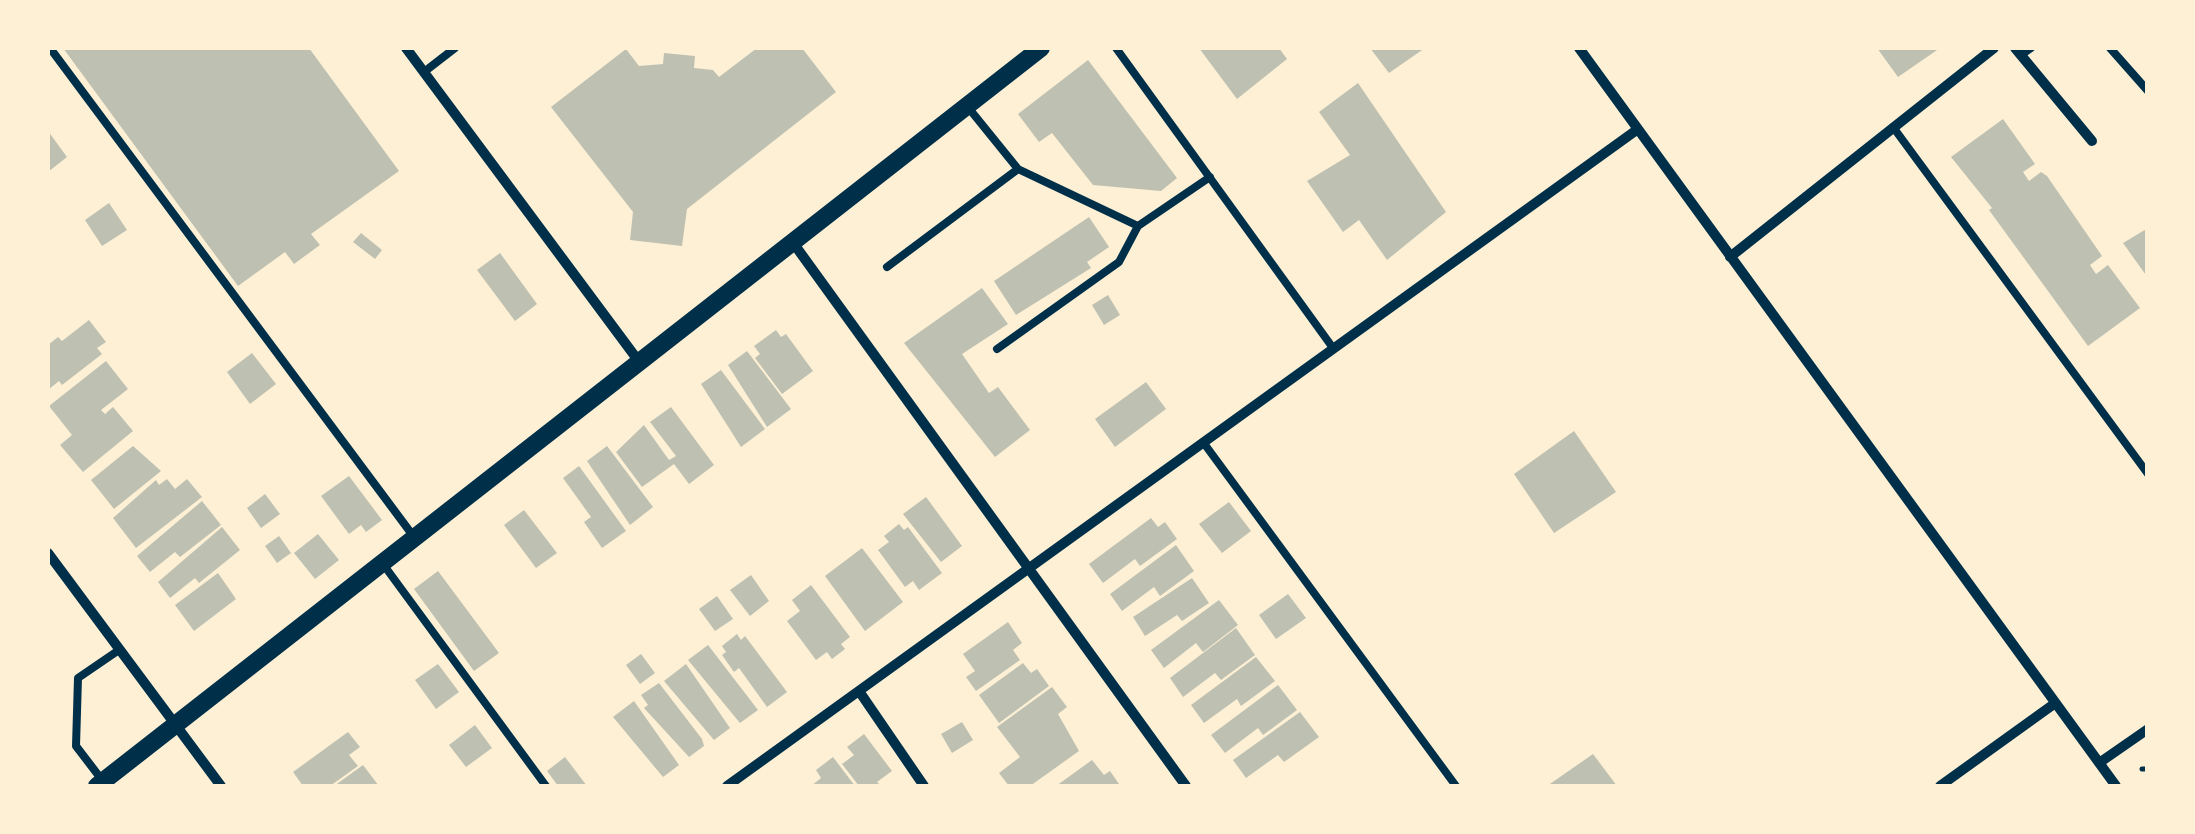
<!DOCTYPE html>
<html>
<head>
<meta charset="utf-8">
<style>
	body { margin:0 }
	#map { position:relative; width:2195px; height:834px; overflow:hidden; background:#fdf0d5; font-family:"IBM Plex Serif",serif }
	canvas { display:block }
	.frame { position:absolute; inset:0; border:50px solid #fdf0d5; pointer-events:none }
</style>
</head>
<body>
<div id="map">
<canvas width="2195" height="834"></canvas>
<div class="frame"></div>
</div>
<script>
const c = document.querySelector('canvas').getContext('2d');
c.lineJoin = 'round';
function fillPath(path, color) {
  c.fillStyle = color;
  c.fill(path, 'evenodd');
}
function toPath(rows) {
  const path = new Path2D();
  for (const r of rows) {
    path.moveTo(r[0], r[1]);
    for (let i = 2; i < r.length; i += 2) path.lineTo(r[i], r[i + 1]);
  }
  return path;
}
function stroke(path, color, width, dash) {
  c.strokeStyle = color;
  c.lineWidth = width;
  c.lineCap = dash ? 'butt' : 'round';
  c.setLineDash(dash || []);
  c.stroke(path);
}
const building = toPath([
	[63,48,309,48,399,171,311,234,320,245,294,264,285,252,238,286],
	[757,48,802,48,836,92,687,209,682,246,630,240,633,212,551,107,626,49,639,66,663,64,664,53,695,56,694,68,713,70,719,77],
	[1199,48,1279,48,1287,59,1237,99],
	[1370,48,1425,48,1389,73],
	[1877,48,1940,48,1898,77],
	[1088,60,1177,178,1161,191,1093,185,1052,133,1039,142,1018,114],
	[1358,83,1446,212,1387,260,1359,220,1343,232,1307,181,1350,155,1319,112],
	[2003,119,2035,164,2023,172,2029,181,2041,172,2047,176,2102,256,2090,265,2096,274,2108,265,2140,308,2088,346,1989,210,1992,208,1951,157],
	[48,131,67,157,48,172],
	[109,203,127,230,102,246,85,220],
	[1089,217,1109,247,1087,262,1091,268,1016,315,994,281],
	[2148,228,2148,278,2123,243],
	[361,233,382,250,375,259,353,242],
	[500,253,537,304,515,321,477,270],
	[982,288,1008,324,962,354,989,393,998,387,1030,430,995,457,904,343],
	[1108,295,1120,315,1104,325,1092,305],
	[89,320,106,342,97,348,102,354,62,385,59,381,48,390,48,345,58,337,62,341],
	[776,330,781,337,786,334,813,371,782,394,755,358,760,354,754,346],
	[747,351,791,409,767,427,728,365],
	[252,353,276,384,250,404,227,372],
	[106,361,128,389,101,410,105,414,113,407,133,431,83,472,60,445,72,435,49,406],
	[721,370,765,429,741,447,701,384],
	[1146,382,1166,409,1115,447,1095,419],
	[671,407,714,465,689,484,674,464,642,487,616,452,644,425,669,460,676,456,650,422],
	[1574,431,1616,492,1554,533,1514,474],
	[133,446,161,471,114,509,91,480],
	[607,446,653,507,630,525,587,461],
	[579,466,626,531,602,548,584,522,591,517,563,478],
	[349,476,382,520,366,532,361,525,349,534,321,496],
	[167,479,175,489,187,479,202,497,136,548,113,518,156,480,159,485],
	[265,494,280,514,261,528,247,508],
	[926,497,962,546,941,562,903,514],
	[202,501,221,525,180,557,175,552,150,572,137,556],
	[1229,502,1251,531,1222,553,1199,524],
	[524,510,557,553,536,568,504,525],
	[1151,518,1158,527,1165,522,1177,539,1140,566,1135,559,1103,583,1089,564],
	[899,524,904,530,908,527,942,573,919,590,913,581,905,587,878,550,889,542,884,536],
	[222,527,240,550,199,583,195,578,170,598,158,582],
	[318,534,339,560,315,579,294,553],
	[279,536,291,553,277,563,265,546],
	[1176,545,1194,571,1160,596,1154,587,1122,611,1110,594],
	[862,548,903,602,865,631,825,576],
	[438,571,499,653,474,671,414,589],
	[218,573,236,599,194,631,175,605],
	[751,575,769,601,750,616,730,590],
	[1192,578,1209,603,1182,621,1177,615,1145,636,1133,617],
	[811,585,850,637,841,644,845,649,832,659,827,652,816,660,787,621,800,611,792,600],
	[1288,594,1306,618,1276,639,1259,615],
	[717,596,733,619,715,631,699,609],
	[1219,600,1238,625,1203,652,1196,643,1164,668,1151,650],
	[1008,622,1022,643,1013,650,1020,660,976,691,966,677,975,671,963,654],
	[1236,628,1255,655,1221,680,1215,673,1183,697,1170,678],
	[737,634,741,640,745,636,787,692,767,707,739,668,734,672,722,655,726,652,722,646],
	[708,645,758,710,740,723,688,660],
	[641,654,655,673,640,684,626,665],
	[1256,657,1275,681,1241,706,1237,699,1204,723,1191,705],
	[1023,663,1031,673,1037,669,1049,686,999,723,979,695],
	[438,664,459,692,436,709,415,680],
	[686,664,730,728,714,740,664,681],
	[659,683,702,739,704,746,689,757,644,708,648,705,641,695],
	[1278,685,1297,710,1263,735,1258,728,1225,753,1211,735],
	[1052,687,1067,707,1058,714,1079,751,1030,786,1009,786,999,773,1020,757,997,727],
	[634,701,679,765,663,777,613,717],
	[1300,712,1319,737,1284,762,1278,755,1246,778,1233,760],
	[962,722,973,740,952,753,941,734],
	[475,725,492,748,466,767,449,745],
	[348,732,360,747,349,755,358,766,330,786,303,786,293,772],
	[864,734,892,771,877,782,881,786,859,786,842,764,854,755,847,747],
	[1593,754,1617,786,1547,786],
	[565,757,587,786,558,786,547,771],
	[833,757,855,786,811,786,821,778,816,770],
	[1092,760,1104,775,1110,771,1119,784,1056,786],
	[363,765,379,786,334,786]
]);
const path = toPath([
	[2142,769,2148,769]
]);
const service = toPath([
	[50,48,414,537],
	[1116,48,1333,348],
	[2110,48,2148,91],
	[2021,55,2031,48],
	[424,72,455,48],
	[967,106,1018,169],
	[1893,127,2148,474],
	[887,267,1018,169,1138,226,1210,177],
	[997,349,1119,262,1138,226],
	[1203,442,1456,786],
	[383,564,546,786],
	[102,780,76,746,78,678,119,650]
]);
const minor = toPath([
	[406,48,640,363],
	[1579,48,2116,786],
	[2015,48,2092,141],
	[794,244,1186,786],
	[1730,257,1994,48],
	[48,553,221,786],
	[859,691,924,786],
	[2099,763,2148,729],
	[727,786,1638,129],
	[1940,786,2054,704]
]);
const tertiary = toPath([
	[97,786,1041,48]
]);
fillPath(building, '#bec0b2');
stroke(path, '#003049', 5);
stroke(service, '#003049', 8);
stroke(minor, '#003049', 10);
stroke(tertiary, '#003049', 18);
</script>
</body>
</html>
